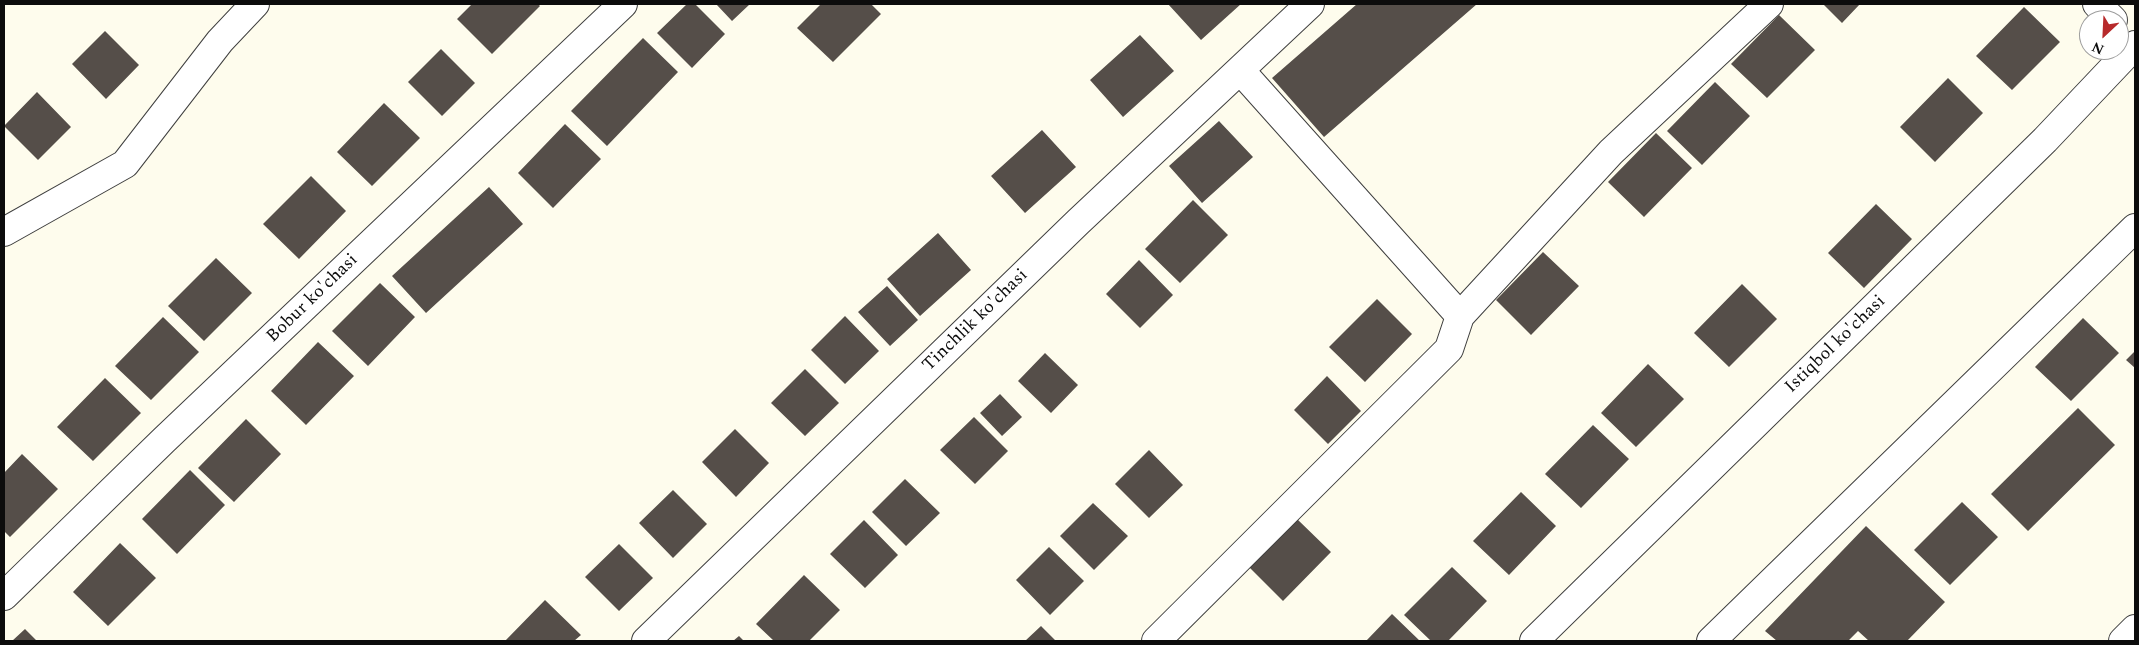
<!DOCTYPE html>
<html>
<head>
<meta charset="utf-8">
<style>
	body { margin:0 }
	#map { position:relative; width:2139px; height:645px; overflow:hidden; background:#fefced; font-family:Spectral,serif }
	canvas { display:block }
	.frame { position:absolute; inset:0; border:5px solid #0c0c0c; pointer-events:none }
	.north { position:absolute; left:2079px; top:10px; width:50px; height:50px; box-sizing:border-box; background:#fff; border:1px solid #9e9e9e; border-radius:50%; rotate:205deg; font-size:14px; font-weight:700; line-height:20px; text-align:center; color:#0c0c0c }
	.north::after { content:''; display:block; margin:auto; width:18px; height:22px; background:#b72a2b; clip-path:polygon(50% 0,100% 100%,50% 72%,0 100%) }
</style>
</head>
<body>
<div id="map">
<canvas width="2139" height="645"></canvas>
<div class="frame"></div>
<div class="north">N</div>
</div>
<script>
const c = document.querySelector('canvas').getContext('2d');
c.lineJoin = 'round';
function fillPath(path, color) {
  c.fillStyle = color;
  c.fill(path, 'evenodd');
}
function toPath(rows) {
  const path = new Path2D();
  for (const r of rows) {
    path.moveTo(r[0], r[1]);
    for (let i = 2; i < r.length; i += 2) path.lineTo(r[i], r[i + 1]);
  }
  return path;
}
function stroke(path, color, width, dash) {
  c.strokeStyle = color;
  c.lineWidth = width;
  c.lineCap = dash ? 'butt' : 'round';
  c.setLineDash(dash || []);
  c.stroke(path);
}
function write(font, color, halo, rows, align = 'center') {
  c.font = font + ' Spectral,serif';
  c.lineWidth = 5;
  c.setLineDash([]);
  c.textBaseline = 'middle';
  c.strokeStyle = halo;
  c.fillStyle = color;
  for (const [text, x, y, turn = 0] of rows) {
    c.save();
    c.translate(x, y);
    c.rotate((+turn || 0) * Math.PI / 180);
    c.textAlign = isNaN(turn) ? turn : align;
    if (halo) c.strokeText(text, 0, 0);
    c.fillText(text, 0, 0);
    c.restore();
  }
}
const building = toPath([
	[472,4,538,4,540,6,492,54,457,19],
	[687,4,695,4,725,34,692,68,657,33],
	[716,4,750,4,732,21],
	[821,4,871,4,881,14,833,62,797,28],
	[1168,4,1241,4,1201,40],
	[1357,4,1477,4,1324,137,1272,78],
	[1823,4,1860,4,1842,23],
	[2024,7,2060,42,2012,90,1976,56],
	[1779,15,1815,50,1767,98,1731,64],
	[105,31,139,65,106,99,72,64],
	[1140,35,1174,71,1123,117,1090,80],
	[643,38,678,72,607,146,571,111],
	[441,49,475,83,442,116,408,82],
	[1948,78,1983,113,1935,162,1900,127],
	[1715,82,1750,116,1702,165,1667,131],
	[37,92,71,127,38,160,4,126],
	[384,103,420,138,372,186,337,152],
	[1219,121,1253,157,1202,203,1169,166],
	[565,124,601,159,553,208,518,173],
	[1042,130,1076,167,1025,213,991,176],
	[1656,133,1692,168,1644,217,1608,182],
	[311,176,346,211,299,259,263,224],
	[489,187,523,224,426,313,392,276],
	[1193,200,1228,235,1180,283,1145,249],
	[1876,204,1912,239,1864,288,1828,253],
	[938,233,971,270,920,316,887,279],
	[1543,252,1579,286,1531,335,1496,300],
	[216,258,252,293,204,341,168,306],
	[1139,260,1173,295,1140,328,1106,294],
	[380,283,415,317,368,366,332,331],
	[1742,284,1777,319,1729,367,1694,333],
	[887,286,918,320,890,346,858,312],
	[1377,299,1412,334,1365,382,1329,347],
	[845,316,879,351,845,384,811,350],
	[163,317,199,352,151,400,115,366],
	[2083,318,2119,353,2071,401,2035,367],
	[318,342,354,376,306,425,271,391],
	[2135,351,2135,368,2126,360],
	[1045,353,1078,385,1051,413,1018,381],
	[1648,364,1684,399,1636,447,1601,413],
	[805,369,839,403,805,436,771,403],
	[1327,376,1361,411,1328,444,1294,410],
	[105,378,141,413,93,461,57,427],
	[1000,394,1022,417,1002,436,980,413],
	[2078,408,2115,445,2028,531,1991,494],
	[974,417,1008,451,975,484,940,450],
	[246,419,281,454,234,502,198,468],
	[1593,425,1629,459,1581,508,1545,474],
	[735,429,769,463,736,497,702,462],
	[1149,450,1183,485,1149,518,1115,484],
	[22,454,58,489,10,537,4,531,4,473],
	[190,470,225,505,177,554,142,519],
	[905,479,940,513,906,546,872,512],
	[673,490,707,524,673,558,639,523],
	[1521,492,1556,526,1509,575,1473,541],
	[1962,502,1998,537,1950,585,1914,550],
	[1093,503,1128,536,1094,570,1060,536],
	[1296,518,1331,552,1283,601,1248,566],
	[864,520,898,555,865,588,830,554],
	[1866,526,1945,602,1907,641,1869,641,1858,631,1848,641,1777,641,1765,631],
	[120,543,156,578,108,626,73,592],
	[619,544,653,578,619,611,585,577],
	[1049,547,1084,581,1050,615,1016,580],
	[1452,567,1487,601,1448,641,1431,641,1404,615],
	[804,575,840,610,809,641,774,641,756,624],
	[545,600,581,635,574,641,505,641],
	[1392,614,1420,641,1366,641],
	[1041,626,1056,641,1025,641],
	[25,629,37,641,12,641],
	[739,636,744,641,733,641]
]);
const minor = toPath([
	[2097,4,2113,20],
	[1240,70,1460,316],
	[4,232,125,164,220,41,255,4],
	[4,596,164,440,623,4],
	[646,641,1078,222,1310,4],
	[1156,641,1449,349,1460,316,1611,152,1769,4],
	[1534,641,2045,140,2135,45],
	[1711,641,2135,228],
	[2123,641,2135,629]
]);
const streetNames = [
	["Bobur ko'chasi",313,299,-44],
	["Tinchlik ko'chasi",976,321,-44],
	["Istiqbol ko'chasi",1836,345,-44]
];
fillPath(building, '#554e49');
stroke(minor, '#3f3f3f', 30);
stroke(minor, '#fff', 28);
write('18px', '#0c0c0c', '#fff', streetNames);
</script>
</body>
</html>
